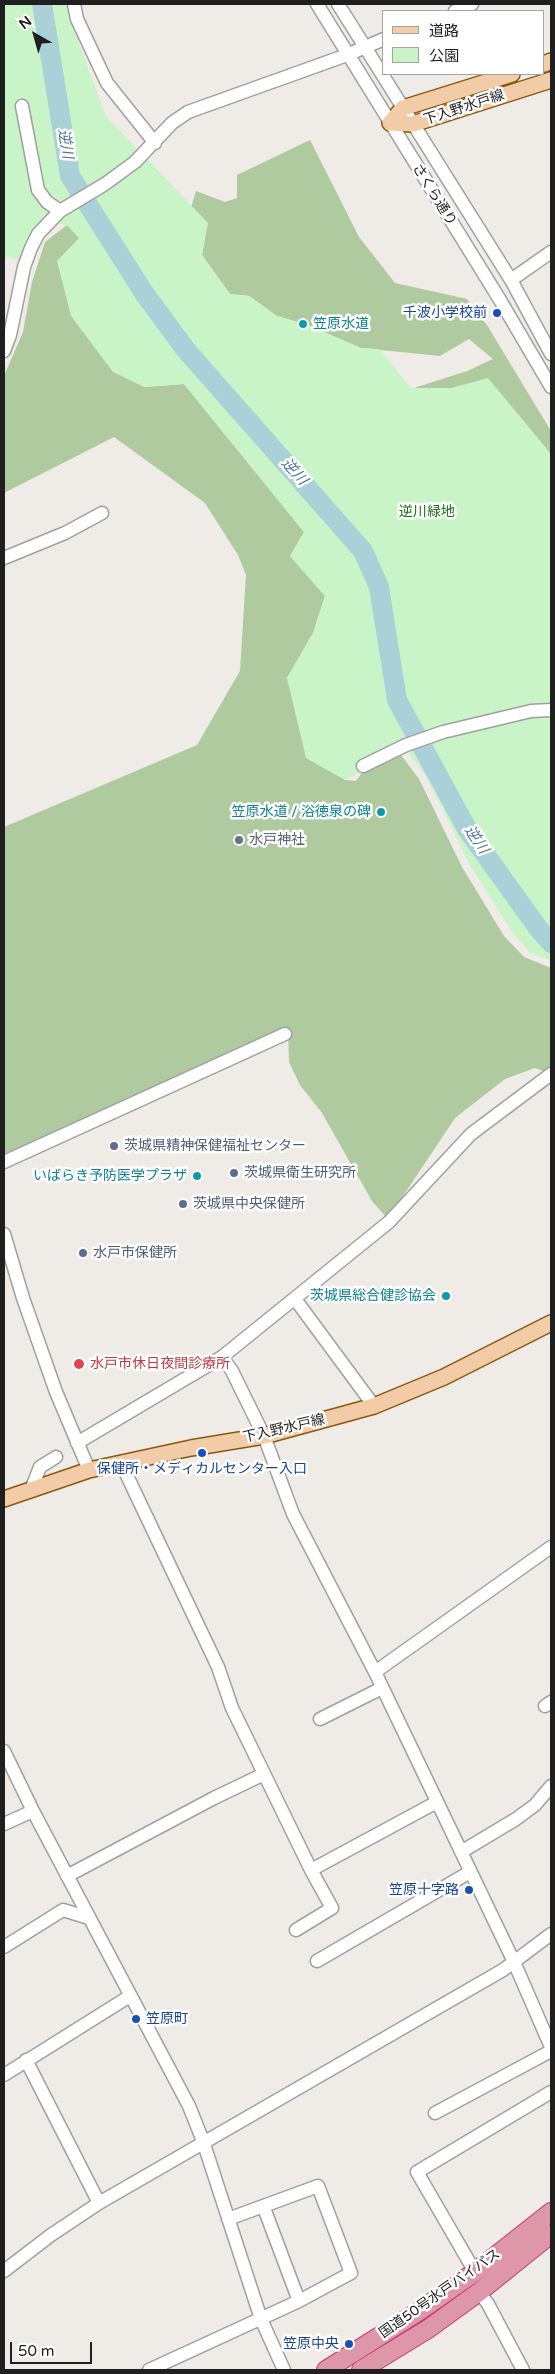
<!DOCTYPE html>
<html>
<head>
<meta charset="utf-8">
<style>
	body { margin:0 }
	#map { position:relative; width:555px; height:2374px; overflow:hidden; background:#efebe6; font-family:"Varela Round","Noto Sans JP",sans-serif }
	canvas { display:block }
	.frame { position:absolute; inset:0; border:5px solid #1f1f1f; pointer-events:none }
	.legend { position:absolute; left:382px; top:10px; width:162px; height:65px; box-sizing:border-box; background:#fff; border:1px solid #a5a5a5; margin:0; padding:6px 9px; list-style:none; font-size:15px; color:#1f1f1f }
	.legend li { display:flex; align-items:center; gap:10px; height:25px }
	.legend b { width:25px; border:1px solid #a5a5a5 }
	.north { position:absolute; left:10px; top:10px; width:50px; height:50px; -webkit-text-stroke:4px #fff; paint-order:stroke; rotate:322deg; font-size:14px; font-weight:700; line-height:20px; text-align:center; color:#1f1f1f }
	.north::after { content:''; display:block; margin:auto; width:18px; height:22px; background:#1f1f1f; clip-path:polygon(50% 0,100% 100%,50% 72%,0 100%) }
	.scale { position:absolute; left:10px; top:2342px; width:82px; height:22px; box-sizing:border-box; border:2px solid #1f1f1f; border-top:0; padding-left:6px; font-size:15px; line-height:18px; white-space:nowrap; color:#1f1f1f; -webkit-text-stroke:4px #fff; paint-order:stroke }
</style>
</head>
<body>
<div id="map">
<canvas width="555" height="2374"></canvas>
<div class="frame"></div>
<ul class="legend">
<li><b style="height:6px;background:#f2cca7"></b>道路</li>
<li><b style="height:14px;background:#c8f4c8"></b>公園</li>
</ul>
<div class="north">N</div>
<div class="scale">50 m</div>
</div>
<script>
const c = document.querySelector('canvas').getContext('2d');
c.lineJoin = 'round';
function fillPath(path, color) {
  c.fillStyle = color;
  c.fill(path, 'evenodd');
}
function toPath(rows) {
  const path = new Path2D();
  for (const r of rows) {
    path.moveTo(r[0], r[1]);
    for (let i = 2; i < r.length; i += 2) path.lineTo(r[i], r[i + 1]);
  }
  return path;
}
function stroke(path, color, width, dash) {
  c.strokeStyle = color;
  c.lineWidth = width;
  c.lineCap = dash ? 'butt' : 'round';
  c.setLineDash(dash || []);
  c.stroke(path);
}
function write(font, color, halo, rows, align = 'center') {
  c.font = font + ' "Varela Round","Noto Sans JP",sans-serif';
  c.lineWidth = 5;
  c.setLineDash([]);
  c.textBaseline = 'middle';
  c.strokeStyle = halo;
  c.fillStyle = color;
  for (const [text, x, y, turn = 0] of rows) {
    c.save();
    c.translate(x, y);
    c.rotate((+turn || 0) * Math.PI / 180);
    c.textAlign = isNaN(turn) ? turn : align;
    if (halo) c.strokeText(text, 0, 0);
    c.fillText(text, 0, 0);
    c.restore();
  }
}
const forest = toPath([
	[310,140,359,237,395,283,467,299,487,325,551,431,551,567,411,389,467,371,493,359,469,339,440,356,361,348,308,325,277,316,249,296,230,294,202,255,207,223,191,208,196,191,225,202,237,198,237,175],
	[67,225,80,239,144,387,184,384,304,532,290,556,325,596,313,633,287,678,345,780,356,781,361,774,401,755,419,779,462,867,504,936,524,957,551,968,551,1068,546,1072,535,1068,505,1079,455,1118,399,1202,386,1217,372,1201,322,1113,300,1085,289,1062,288,1030,4,1154,4,827,197,745,240,671,246,575,238,555,205,503,114,437,4,493,4,376,23,332,32,282,45,242]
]);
const park = toPath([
	[4,4,66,4,71,22,106,116,208,223,202,255,229,294,249,296,277,316,308,325,361,348,379,349,411,388,451,388,488,378,551,454,551,961,530,953,513,933,471,867,426,776,406,750,345,780,306,758,287,678,313,633,325,596,290,556,304,532,184,384,144,387,113,372,71,316,57,261,79,238,67,225,50,222,43,218,29,235,19,260,4,256]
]);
const river = toPath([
	[42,4,70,176,144,293,186,350,363,551,379,587,397,700,467,829,538,928,551,943]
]);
const minor = toPath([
	[74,4,77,19,107,83,155,143],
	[317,4,500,300,551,387],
	[338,4,511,280,551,354],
	[455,11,472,4],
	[22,106,38,190,47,202,60,211],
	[511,280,551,252],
	[4,351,10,335,24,267,31,248,38,234,60,211,105,184,135,162,172,123,188,112,347,55,384,39],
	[4,558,65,533,102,513],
	[363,766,406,745,443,732,531,711,551,710],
	[4,1162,285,1034],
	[4,1234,23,1298,56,1392,89,1470],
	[295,1299,374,1406],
	[222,1357,232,1371,264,1436,293,1514,375,1672,514,1962,551,2047],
	[77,1443,222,1357,389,1222,471,1134,551,1074],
	[121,1463,218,1667,232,1708,311,1870,332,1908,296,1930],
	[31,1490,40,1467,56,1457],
	[375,1672,551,1547],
	[545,1706,551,1702],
	[320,1719,382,1688],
	[4,1751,33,1811,189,2106,203,2141,261,2319,284,2370],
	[4,1824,33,1811],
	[461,1852,516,1819,535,1805,551,1786],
	[311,1870,437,1802],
	[67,1876,214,1798,264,1774],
	[4,1947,63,1910,89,1918],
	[317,1961,470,1872],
	[26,2060,99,2203],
	[4,2075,130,1996],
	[435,2113,551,2051],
	[264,2208,299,2301],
	[4,2271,51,2235,99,2203,503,1970,551,1934],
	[475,2272,417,2172,551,2092],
	[479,2292,488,2304,523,2370],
	[149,2370,299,2301,351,2273,318,2186,228,2219]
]);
const major = toPath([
	[544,64,551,61],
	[390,123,413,124,551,80],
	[390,123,403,108,512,74],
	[4,1499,89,1470,191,1448,264,1436,374,1406,444,1377,551,1323]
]);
const highway = toPath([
	[326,2370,421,2310,475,2272,551,2212],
	[361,2370,428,2329,479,2292,551,2234]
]);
const markers = [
	[497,313,5,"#1a4fb4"],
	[303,324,5,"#0f9aa8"],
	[381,812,5,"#0f9aa8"],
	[239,840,5,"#6b7280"],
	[114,1146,5,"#5c6f8a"],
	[234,1173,5,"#5c6f8a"],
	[197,1176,5,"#0f9aa8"],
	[183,1204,5,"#5c6f8a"],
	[83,1253,5,"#5c6f8a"],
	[446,1296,5,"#0f9aa8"],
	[79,1364,6,"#e0444e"],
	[202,1453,5,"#1a4fb4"],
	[469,1890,5,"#1a4fb4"],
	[136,2019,5,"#1a4fb4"],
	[349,2344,5,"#1a4fb4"]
];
const streetNames = [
	["下入野水戸線",464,108,-18],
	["さくら通り",434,195,58],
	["下入野水戸線",284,1429,-13],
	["国道50号水戸バイパス",440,2294,-35]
];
const transitNames = [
	["千波小学校前",487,313],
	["保健所・メディカルセンター入口",202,1469,"center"],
	["笠原十字路",459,1890],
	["笠原町",146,2019,"left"],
	["笠原中央",339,2344]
];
const cultureNames = [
	["笠原水道",313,324,"left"],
	["笠原水道 / 浴徳泉の碑",371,812],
	["いばらき予防医学プラザ",187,1176],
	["茨城県総合健診協会",436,1296]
];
const parkNames = [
	["逆川緑地",427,512]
];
const worshipNames = [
	["水戸神社",249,840]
];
const serviceNames = [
	["茨城県精神保健福祉センター",124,1146],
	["茨城県衛生研究所",244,1173],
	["茨城県中央保健所",193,1204],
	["水戸市保健所",93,1253]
];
const healthNames = [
	["水戸市休日夜間診療所",90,1364]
];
const waterNames = [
	["逆川",65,144,81],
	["逆川",294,472,48],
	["逆川",476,840,56]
];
fillPath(forest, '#afca9f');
fillPath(park, '#c8f4c8');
stroke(river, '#abd1d8', 20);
stroke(minor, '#a0a0a0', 15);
stroke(major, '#8a580f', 18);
stroke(highway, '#c93774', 20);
stroke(minor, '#fff', 12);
stroke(major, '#f2cca7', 15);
stroke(highway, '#de96a9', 18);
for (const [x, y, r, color] of markers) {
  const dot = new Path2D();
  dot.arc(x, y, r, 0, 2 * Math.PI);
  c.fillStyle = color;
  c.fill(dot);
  stroke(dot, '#fff', 2);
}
write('14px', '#1f1f1f', '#fff', streetNames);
write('14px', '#164399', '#fff', transitNames, 'right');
write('14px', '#0d838f', '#fff', cultureNames, 'right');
write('14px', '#177318', '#fff', parkNames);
write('14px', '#5b616d', '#fff', worshipNames, 'left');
write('14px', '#4e5e75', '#fff', serviceNames, 'left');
write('14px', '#be3a42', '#fff', healthNames, 'left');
write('italic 15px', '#4e7896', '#fff', waterNames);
</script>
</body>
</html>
